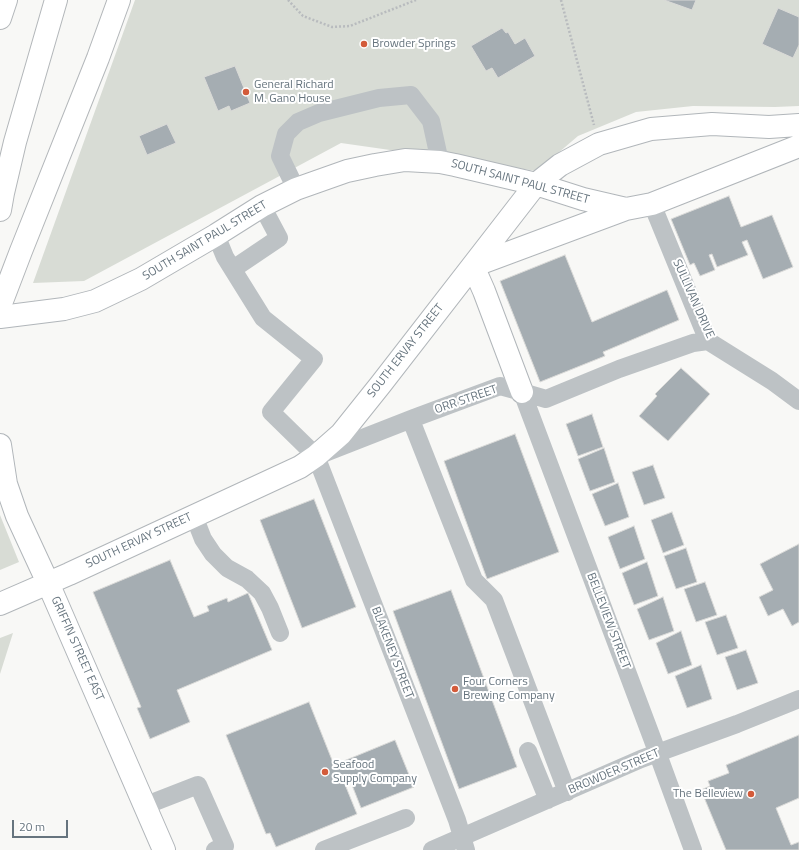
<!DOCTYPE html>
<html>
<head>
<meta charset="utf-8">
<style>
	body { margin:0 }
	#map { position:relative; width:799px; height:850px; overflow:hidden; background:#f8f8f6; font-family:"Titillium Web",sans-serif }
	canvas { display:block }
	.scale { position:absolute; left:12px; top:820px; width:56px; height:18px; box-sizing:border-box; border:2px solid #66747e; border-top:0; padding-left:5px; font-size:12px; line-height:14px; white-space:nowrap; color:#66747e; -webkit-text-stroke:3px #fff; paint-order:stroke }
</style>
</head>
<body>
<div id="map">
<canvas width="799" height="850"></canvas>
<div class="scale">20 m</div>
</div>
<script>
const c = document.querySelector('canvas').getContext('2d');
c.lineJoin = 'round';
function fillPath(path, color) {
  c.fillStyle = color;
  c.fill(path, 'evenodd');
}
function toPath(rows) {
  const path = new Path2D();
  for (const r of rows) {
    path.moveTo(r[0], r[1]);
    for (let i = 2; i < r.length; i += 2) path.lineTo(r[i], r[i + 1]);
  }
  return path;
}
function stroke(path, color, width, dash) {
  c.strokeStyle = color;
  c.lineWidth = width;
  c.lineCap = dash ? 'butt' : 'round';
  c.setLineDash(dash || []);
  c.stroke(path);
}
function write(font, color, halo, rows, align = 'center') {
  c.font = font + ' "Titillium Web",sans-serif';
  c.lineWidth = 4;
  c.setLineDash([]);
  c.textBaseline = 'middle';
  c.strokeStyle = halo;
  c.fillStyle = color;
  for (const [text, x, y, turn = 0] of rows) {
    c.save();
    c.translate(x, y);
    c.rotate((+turn || 0) * Math.PI / 180);
    c.textAlign = isNaN(turn) ? turn : align;
    if (halo) c.strokeText(text, 0, 0);
    c.fillText(text, 0, 0);
    c.restore();
  }
}
const green = toPath([
	[135,0,799,0,799,106,775,107,693,106,636,112,578,136,537,171,341,143,84,281,33,283],
	[0,515,19,562,0,570],
	[13,633,0,674,0,638]
]);
const building = toPath([
	[664,0,696,0,692,10,664,0],
	[778,8,799,17,799,45,793,58,762,44,778,8],
	[502,28,506,33,508,32,515,44,525,38,535,56,498,78,492,68,486,71,471,46,502,28],
	[235,66,250,103,231,111,229,106,218,111,204,77,235,66],
	[167,124,176,143,147,155,139,136,167,124],
	[729,196,741,227,772,215,793,267,763,279,747,240,742,242,748,255,717,267,712,254,709,255,715,270,700,276,694,263,690,265,671,219,729,196],
	[565,255,592,322,667,290,679,320,603,352,605,356,540,382,500,281,565,255],
	[681,368,710,394,668,441,639,416,657,396,655,394,681,368],
	[592,414,603,447,578,456,566,424,592,414],
	[515,434,559,552,487,579,444,461,515,434],
	[604,448,615,482,590,491,578,459,604,448],
	[653,465,665,498,644,505,632,472,653,465],
	[618,483,629,517,605,526,592,494,618,483],
	[314,499,356,607,302,628,260,520,314,499],
	[672,512,684,545,663,553,651,520,672,512],
	[634,526,645,559,620,569,608,537,634,526],
	[799,544,799,622,792,626,783,609,768,616,759,597,773,590,760,564,799,544],
	[686,548,697,582,676,589,664,556,686,548],
	[170,560,194,617,209,611,207,606,227,598,228,602,248,593,272,650,177,690,190,722,150,739,137,708,141,707,93,592,170,560],
	[647,562,658,596,634,605,622,573,647,562],
	[705,582,717,615,696,622,684,589,705,582],
	[451,590,517,767,459,789,393,611,451,590],
	[663,597,674,631,649,640,637,609,663,597],
	[726,615,738,648,717,655,705,622,726,615],
	[681,631,692,665,668,674,656,643,681,631],
	[746,650,758,683,737,690,725,657,746,650],
	[701,665,712,699,687,708,675,676,701,665],
	[309,702,334,765,395,740,414,787,361,808,350,780,344,782,357,814,276,847,270,833,266,834,226,735,309,702],
	[799,735,799,798,776,808,791,845,799,842,799,850,726,850,701,790,710,786,708,781,729,773,726,765,799,735]
]);
const path = toPath([
	[288,0,303,16,332,27,350,26,416,0],
	[561,0,594,125]
]);
const minor = toPath([
	[296,189,280,156,286,134,298,122,319,113,379,98,411,95,431,121,440,162],
	[652,204,708,341,772,381,799,401],
	[216,235,225,257,263,318,314,359,271,412,316,456,457,820,466,850],
	[233,269,279,238,262,206],
	[522,392,652,738,693,850],
	[411,420,474,580,494,600,567,792],
	[322,454,414,418,500,386,522,392,546,399,619,369,693,343,708,341],
	[194,516,203,539,213,554,227,568,247,579,262,593,270,608,280,633],
	[528,751,548,800],
	[144,806,198,785,225,846,215,850],
	[324,850,406,818],
	[432,850,641,759,737,724,799,699]
]);
const major = toPath([
	[473,266,626,209],
	[473,266,484,291,522,392],
	[0,317,64,309,95,301,141,279,216,235,262,206,296,189,347,171,375,165,405,160,440,162,455,165,536,184,583,199,626,209,652,204,799,146],
	[0,445,6,484,17,516,48,583,164,850],
	[0,604,69,574,300,467,316,456,341,434,381,384,536,184,560,165,599,144,651,129,712,124,769,127,799,125]
]);
const highway = toPath([
	[0,18,6,0],
	[0,210,3,193,15,142,56,0],
	[0,306,21,251,98,58,119,0]
]);
const markers = [
	[364,44,4,"#d35b3a"],
	[246,92,4,"#d35b3a"],
	[455,689,4,"#d35b3a"],
	[325,772,4,"#d35b3a"],
	[751,794,4,"#d35b3a"]
];
const poiNames = [
	["Browder Springs",372,44],
	["General Richard",254,85],
	["M. Gano House",254,99],
	["Four Corners",463,682],
	["Brewing Company",463,696],
	["Seafood",333,765],
	["Supply Company",333,779],
	["The Belleview",743,794,"right"]
];
const streetNames = [
	["SOUTH SAINT PAUL STREET",520,182,15],
	["SOUTH SAINT PAUL STREET",205,241,-31],
	["SULLIVAN DRIVE",693,299,66],
	["SOUTH ERVAY STREET",406,351,-52],
	["ORR STREET",466,400,-19],
	["SOUTH ERVAY STREET",139,541,-25],
	["BELLEVIEW STREET",608,621,69],
	["GRIFFIN STREET EAST",77,649,66],
	["BLAKENEY STREET",392,653,69],
	["BROWDER STREET",614,772,-23]
];
fillPath(green, '#d8dcd5');
fillPath(building, '#a5adb2');
stroke(building, '#dadad8', 1);
stroke(major, '#b1b6ba', 24);
stroke(highway, '#b3b7ba', 24);
stroke(path, '#b8bbbe', 2.5, [2, 2]);
stroke(minor, '#bdc2c5', 18);
stroke(major, '#fff', 22);
stroke(highway, '#fff', 22);
for (const [x, y, r, color] of markers) {
  const dot = new Path2D();
  dot.arc(x, y, r, 0, 2 * Math.PI);
  c.fillStyle = color;
  c.fill(dot);
  stroke(dot, '#fff', 1.5);
}
write('12px', '#66747e', '#fff', poiNames, 'left');
write('12px', '#66747e', '#fff', streetNames);
</script>
</body>
</html>
